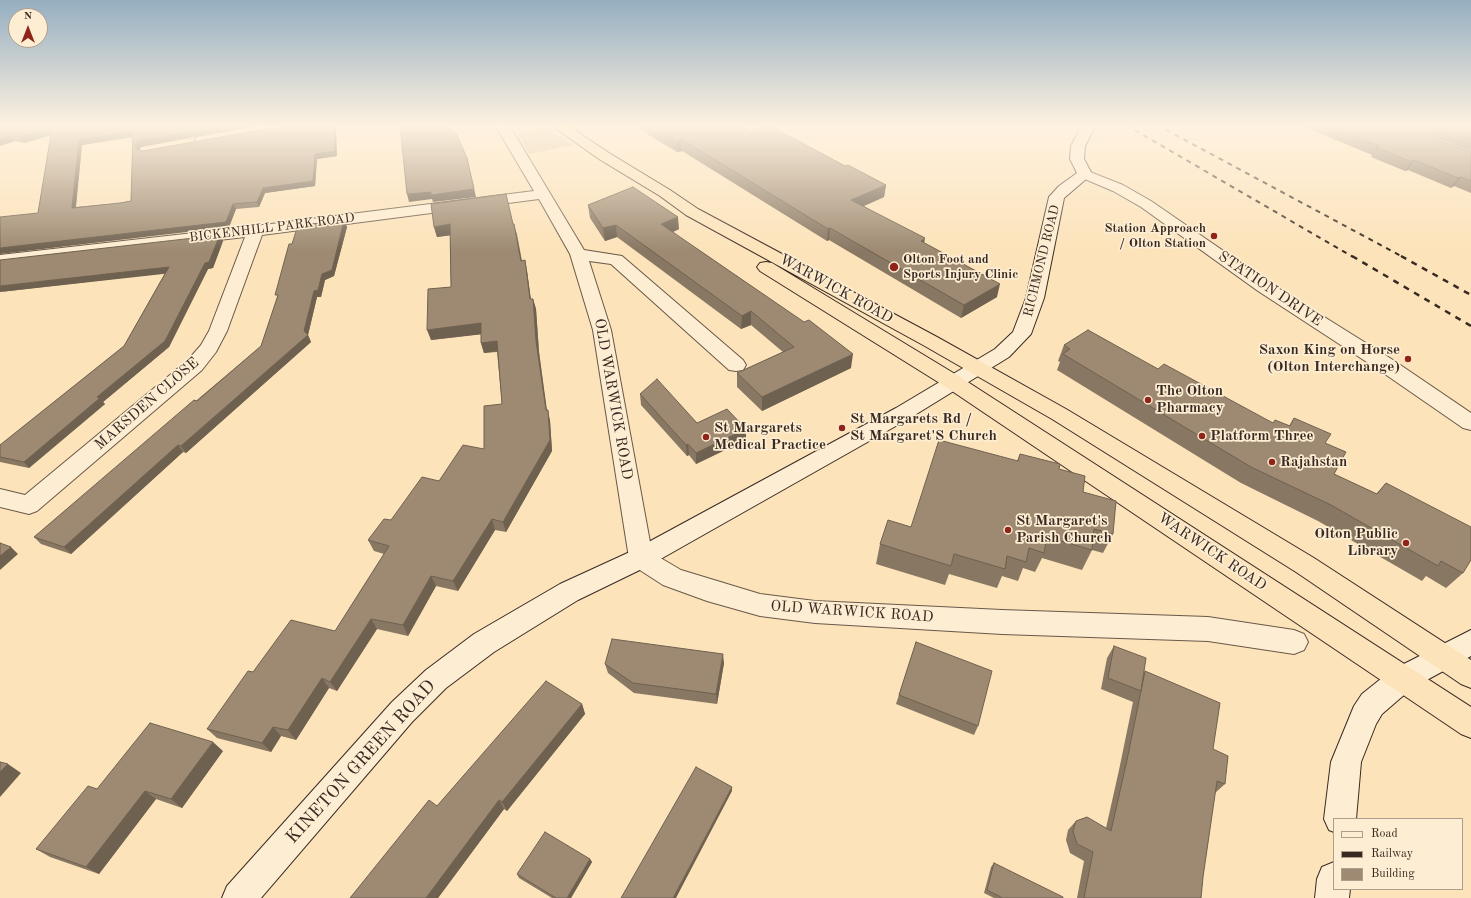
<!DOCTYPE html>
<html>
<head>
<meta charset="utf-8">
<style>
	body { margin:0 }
	#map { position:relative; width:1471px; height:898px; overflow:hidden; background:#fce3ba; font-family:"Old Standard TT",serif }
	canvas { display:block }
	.legend { position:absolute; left:1333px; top:818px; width:130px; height:72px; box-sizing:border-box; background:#fdedd2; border:1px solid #ae9f8c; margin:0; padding:5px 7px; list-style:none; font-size:12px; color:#382a23 }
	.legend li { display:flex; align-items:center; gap:8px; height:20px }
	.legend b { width:20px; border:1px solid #ae9f8c }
	.north { position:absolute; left:8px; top:8px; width:40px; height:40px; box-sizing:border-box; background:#fdedd2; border:1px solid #ae9f8c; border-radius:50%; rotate:0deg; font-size:11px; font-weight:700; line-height:16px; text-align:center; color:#382a23 }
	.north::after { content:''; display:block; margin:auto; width:14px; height:18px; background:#8f2418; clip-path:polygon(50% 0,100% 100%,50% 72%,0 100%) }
</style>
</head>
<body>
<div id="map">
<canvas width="1471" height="898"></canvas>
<ul class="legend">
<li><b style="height:5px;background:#fdedd2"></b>Road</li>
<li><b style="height:5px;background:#382a23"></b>Railway</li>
<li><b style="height:11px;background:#9e8a72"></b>Building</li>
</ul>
<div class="north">N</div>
</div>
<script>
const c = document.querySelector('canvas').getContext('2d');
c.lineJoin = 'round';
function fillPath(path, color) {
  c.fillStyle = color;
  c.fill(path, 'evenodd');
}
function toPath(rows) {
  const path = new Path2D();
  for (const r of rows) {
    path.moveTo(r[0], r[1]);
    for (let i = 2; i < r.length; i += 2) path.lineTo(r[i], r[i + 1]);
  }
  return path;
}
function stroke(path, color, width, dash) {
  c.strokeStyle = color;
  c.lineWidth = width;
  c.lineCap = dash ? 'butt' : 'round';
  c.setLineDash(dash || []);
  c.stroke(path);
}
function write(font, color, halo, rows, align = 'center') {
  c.font = font + ' "Old Standard TT",serif';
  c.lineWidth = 3.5;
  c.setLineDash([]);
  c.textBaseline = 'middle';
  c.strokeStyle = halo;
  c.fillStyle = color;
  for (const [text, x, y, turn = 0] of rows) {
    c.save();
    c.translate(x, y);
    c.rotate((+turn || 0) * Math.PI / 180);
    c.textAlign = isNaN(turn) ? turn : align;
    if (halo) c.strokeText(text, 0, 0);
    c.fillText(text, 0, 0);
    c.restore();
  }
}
const green = toPath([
	[546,128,573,145,529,154,517,133]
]);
const street = toPath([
	[264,125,293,125,291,128,286,129,202,144,197,143,195,140,197,137,202,136,264,125],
	[495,125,509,125,584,250,622,256,743,360,746,365,743,370,736,371,729,370,611,264,589,261,611,330,652,553,681,570,760,594,815,601,1002,610,1208,617,1294,630,1304,634,1308,642,1304,650,1294,654,1208,641,1002,634,815,623,760,616,707,601,663,585,632,565,629,558,593,330,570,254,539,199,262,235,227,331,216,352,202,370,37,511,29,514,0,507,0,489,25,495,188,360,201,345,209,331,245,237,0,265,0,255,255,226,534,191,495,125],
	[1085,170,1123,185,1151,201,1270,283,1393,360,1471,413,1471,430,1463,428,1379,370,1258,291,1141,207,1113,191,1080,177,1078,174,1080,171,1085,170]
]);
const secondary = toPath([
	[1082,125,1096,125,1085,146,1084,159,1092,174,1064,198,1044,298,1031,334,1009,357,910,418,650,565,578,600,494,652,446,688,412,722,261,898,222,898,227,886,392,702,426,670,474,634,560,584,632,551,896,408,995,349,1013,332,1026,298,1049,197,1059,186,1077,173,1070,159,1071,146,1082,125],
	[1471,630,1471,656,1412,688,1382,714,1376,724,1361,762,1356,819,1334,819,1334,832,1329,830,1324,819,1331,762,1354,706,1362,694,1392,670,1471,630],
	[1334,862,1334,889,1350,889,1349,898,1315,898,1317,879,1322,867,1334,862]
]);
const highway = toPath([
	[551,125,567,125,609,153,670,190,698,209,937,337,1066,409,1314,558,1471,660,1471,688,1461,684,1296,572,1052,419,923,345,686,215,660,196,599,159,551,125],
	[766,262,772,263,960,377,1471,707,1471,738,1461,734,946,387,760,271,757,267,760,263,766,262]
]);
const railFar1 = toPath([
	[1126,125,1353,257],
	[1157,125,1403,257]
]);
const rail = toPath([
	[1352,256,1471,326],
	[1401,256,1471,295]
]);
const wall = toPath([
	[0,125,258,125,141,147,139,150,143,151,271,128,271,129,337,156,317,159,315,186,265,193,259,207,236,209,229,227,38,213,51,135,24,143,15,141],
	[133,137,131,201,120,203,76,207,82,145],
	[635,125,737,125,751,131,845,166,886,185,884,197,864,206,924,243,997,297,961,318,829,240,827,241,682,151,677,152,647,134,647,133],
	[1300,125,1396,125,1471,152,1471,193,1454,186,1451,188,1408,170,1405,171,1371,157,1372,155],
	[1399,125,1471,125,1471,151],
	[588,205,679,229,673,232,851,368,762,411,737,387,737,373,783,352,751,325,741,329,617,237,605,241,590,218],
	[344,221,347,227,334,276,325,280,321,297,317,297,308,335,311,342,186,453,183,452,71,554,41,544,34,537,261,346,277,299,292,244],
	[513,224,517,234,522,261,527,271,531,299,533,299,536,309,539,352,547,410,550,421,552,451,506,532,495,530,458,591,436,586,408,636,377,629,337,691,329,688,296,740,281,736,271,752,217,738,207,729,253,672,335,631,384,554,374,551,368,540,439,481,484,449,502,404,497,352,484,353,481,343,481,334,431,340,451,287,450,235,437,237,434,227],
	[220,235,223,241,213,268,208,269,169,347,103,402,105,404,29,468,0,462,0,445,124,346,165,273,0,292],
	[1064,345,1158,369,1273,423,1289,426,1294,418,1325,443,1334,474,1376,494,1386,483,1463,573,1446,588,1426,576,1422,581,1318,521,1241,483,1057,370,1060,362,1058,361],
	[640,394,697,423,746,440,696,464,689,455,687,456,641,405],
	[1020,454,1059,469,1083,492,1113,534,1103,553,1092,550,1082,570,1042,558,1035,572,1023,568,1018,581,1002,576,997,588,949,574,945,585,876,564,880,544,911,527,1017,461],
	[916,642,978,726,974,735,896,704],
	[1114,646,1144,674,1145,671,1213,749,1225,784,1215,793,1203,877,1201,898,1077,898,1084,861,1070,853,1066,840,1068,830,1076,821,1106,828,1119,770,1133,702,1101,689,1107,658],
	[724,663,717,704,634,693,608,673,605,664],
	[582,704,585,714,507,811,504,809,438,898,350,898,437,806],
	[223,751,182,808,156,799,99,874,50,857,36,849,97,789],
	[590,859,592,862,571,898,552,898,519,878,517,874],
	[994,863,1063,898,994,898,984,893,991,867]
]);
const shadedWall = toPath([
	[228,125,258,125,141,147,138,152,135,147,138,141],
	[334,125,336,125,337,156,317,159,315,186,265,193,259,207,257,202,263,188,315,154],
	[52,128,55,134,24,143,21,137],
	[133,131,136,136,82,145,75,213,72,208,79,140],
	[11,136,15,141,0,146,0,139],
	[681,139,682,151,677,152,677,141],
	[467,158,476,197,433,202,432,199,409,202,407,194],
	[1414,160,1408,170,1405,171,1411,162],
	[1461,177,1454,186,1451,188,1458,178],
	[886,185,884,197,850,212,851,200],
	[233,204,236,209,229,227,0,254,0,248],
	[678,217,679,229,662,237,661,224],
	[344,221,347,227,334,276,325,280,321,297,317,297,308,335,311,342,186,453,181,446,304,331,314,291],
	[450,224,453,235,437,237,434,227],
	[616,225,617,237,605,241,603,228],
	[830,228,829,240,827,241,828,229],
	[220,235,223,241,213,268,208,269,169,347,103,402,105,404,29,468,24,462,97,397,205,263],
	[925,238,923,251,921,241],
	[525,260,527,271,532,310,530,299],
	[169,267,172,273,0,292,0,286],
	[1000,284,997,297,961,318,964,305],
	[533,299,536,309,539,352,548,421,546,410,536,341],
	[751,311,751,325,741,329,742,316],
	[481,323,484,334,431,340,427,330],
	[497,341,499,351,484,353,481,343],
	[853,354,851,368,762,411,762,397],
	[548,410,550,421,552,451,506,532,503,522],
	[746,429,746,440,696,464,696,453],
	[688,444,689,455,687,456,686,445],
	[178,445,183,452,71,554,64,547],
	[492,519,495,530,458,591,453,581],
	[11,547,18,554,0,570,0,556],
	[431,576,436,586,408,636,403,625],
	[371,619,377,629,337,691,330,682],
	[723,654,724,663,717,704,716,694],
	[322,678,329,688,296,740,288,730],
	[582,704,585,714,507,811,502,802],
	[273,727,281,736,271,752,262,743],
	[213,742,223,751,182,808,171,799],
	[8,764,21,773,0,797,0,772],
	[732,787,732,791,676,898,673,898],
	[145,791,156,799,99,874,86,867],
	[499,800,504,809,438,898,426,898],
	[590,859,592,862,571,898,567,898]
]);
const building = toPath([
	[0,125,228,125,138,141,135,147,138,150,143,151,271,128,269,130,296,125,334,125,335,151,315,154,313,181,263,188,257,202,233,204,226,222,0,248,0,217,38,213,52,128,21,137,11,136,0,139,0,125],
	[133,131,131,201,120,203,72,208,79,140,133,131],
	[400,125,449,125,453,133,456,133,467,158,474,189,431,195,431,192,407,194,400,125],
	[649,125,737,125,751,131,769,125,845,166,848,165,886,185,851,200,925,238,921,241,1000,284,964,305,830,228,828,229,681,139,677,141,649,125],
	[1328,125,1396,125,1471,152,1471,181,1461,177,1458,178,1414,160,1411,162,1376,147,1379,146,1328,125],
	[1430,125,1471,125,1471,139,1430,125],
	[633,187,678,217,661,224,804,322,809,320,853,354,762,397,737,373,794,347,751,311,742,316,616,225,603,228,588,205,633,187],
	[506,194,513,224,514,224,521,261,525,260,530,299,533,299,536,341,546,410,548,410,550,440,503,522,492,519,453,581,431,576,403,625,371,619,330,682,322,678,288,730,273,727,262,743,207,729,248,671,253,672,291,620,335,631,389,546,368,540,384,519,391,520,422,477,439,481,463,445,484,449,484,406,502,404,497,341,481,343,481,323,427,330,428,289,451,287,450,224,434,227,431,204,506,194],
	[344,221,332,270,322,274,318,290,314,291,304,331,308,335,181,446,178,445,64,547,34,537,194,400,197,401,261,346,278,295,275,295,289,244,292,244,298,225,344,221],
	[220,235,209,262,205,263,165,341,97,397,100,398,24,462,0,457,0,445,124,346,169,267,0,286,0,260,220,235],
	[1088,330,1158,369,1164,364,1273,423,1275,420,1290,426,1294,418,1331,434,1325,443,1346,452,1334,474,1377,494,1386,483,1471,527,1471,560,1463,573,1441,561,1438,566,1331,505,1251,467,1063,354,1070,349,1064,345,1088,330],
	[657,379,697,423,727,409,746,429,696,453,688,444,686,445,640,394,657,379],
	[939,440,1018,461,1020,454,1060,464,1059,469,1085,476,1083,492,1116,501,1113,534,1094,529,1092,550,1047,537,1044,553,1029,548,1026,562,1007,556,1005,569,954,554,951,566,880,544,888,520,911,527,939,440],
	[0,543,11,547,0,556,0,543],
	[612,639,723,654,716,694,633,683,605,664,612,639],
	[916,642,992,671,978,726,899,695,916,642],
	[1114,646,1146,658,1141,691,1145,671,1220,703,1213,749,1228,756,1225,784,1217,781,1203,877,1201,898,1084,898,1093,852,1077,844,1073,831,1076,821,1087,817,1111,831,1127,760,1141,691,1108,678,1114,646],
	[546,681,582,704,502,802,499,800,426,898,350,898,429,800,437,806,546,681],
	[150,723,213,742,171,799,145,791,86,867,36,849,88,786,97,789,150,723],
	[0,762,8,764,0,772,0,762],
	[696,767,732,787,673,898,621,898,696,767],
	[545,832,590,859,567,898,556,898,517,874,545,832],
	[994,863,1063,897,1063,898,1001,898,1001,897,987,890,994,863]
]);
const markers = [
	[1214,236,4,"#8f2418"],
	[894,267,5,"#8f2418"],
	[1408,359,4,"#8f2418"],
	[1148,400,4,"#8f2418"],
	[842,428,4,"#8f2418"],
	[1202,436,4,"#8f2418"],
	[706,437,4,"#8f2418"],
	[1272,462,4,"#8f2418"],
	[1008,530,4,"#8f2418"],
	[1406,543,4,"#8f2418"]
];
const farStreetnames = [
	["BICKENHILL PARK ROAD",272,228,-7],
	["RICHMOND ROAD",1042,261,-76]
];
const farPoinames = [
	["Station Approach",1206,229],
	["/ Olton Station",1206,244],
	["Olton Foot and",903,260,"left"],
	["Sports Injury Clinic",903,275,"left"]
];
const streetNames = [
	["WARWICK ROAD",836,289,29],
	["STATION DRIVE",1270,289,34],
	["OLD WARWICK ROAD",613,399,80],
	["MARSDEN CLOSE",147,404,-41],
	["WARWICK ROAD",1212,552,34],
	["OLD WARWICK ROAD",852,612,4]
];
const poiNames = [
	["Saxon King on Horse",1400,350,"right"],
	["(Olton Interchange)",1400,367,"right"],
	["The Olton",1156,391],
	["Pharmacy",1156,408],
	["St Margarets Rd /",850,419],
	["St Margaret'S Church",850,436],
	["St Margarets",714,428],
	["Medical Practice",714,445],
	["Platform Three",1210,436],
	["Rajahstan",1280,462],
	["St Margaret's",1016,521],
	["Parish Church",1016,538],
	["Olton Public",1398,534,"right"],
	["Library",1398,551,"right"]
];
const nearStreetnames = [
	["KINETON GREEN ROAD",361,762,-48]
];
fillPath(green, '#dbc4a0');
stroke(street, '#695849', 2);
stroke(secondary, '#382a23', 2);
stroke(highway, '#382a23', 2);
fillPath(street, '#fdedd2');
fillPath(secondary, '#fdedd2');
fillPath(highway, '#fce3ba');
stroke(railFar1, '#382a23', 2, [5, 5]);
stroke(rail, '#382a23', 2.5, [6, 6]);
fillPath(wall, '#887762');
fillPath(shadedWall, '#6f6150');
fillPath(building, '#9e8a72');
stroke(building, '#6f6150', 1);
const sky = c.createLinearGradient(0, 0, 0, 251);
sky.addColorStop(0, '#95aec1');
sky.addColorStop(0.5, '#fef2e0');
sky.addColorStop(1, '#fef2e000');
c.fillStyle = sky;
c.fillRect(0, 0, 1471, 251);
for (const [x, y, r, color] of markers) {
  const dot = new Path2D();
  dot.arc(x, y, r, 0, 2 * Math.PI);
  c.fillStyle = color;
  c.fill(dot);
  stroke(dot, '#fdedd2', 1.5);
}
write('13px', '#382a23', '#fdedd2', farStreetnames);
write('bold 13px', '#382a23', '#fdedd2', farPoinames, 'right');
write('15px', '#382a23', '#fdedd2', streetNames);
write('bold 15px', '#382a23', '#fdedd2', poiNames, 'left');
write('18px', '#382a23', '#fdedd2', nearStreetnames);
</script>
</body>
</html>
